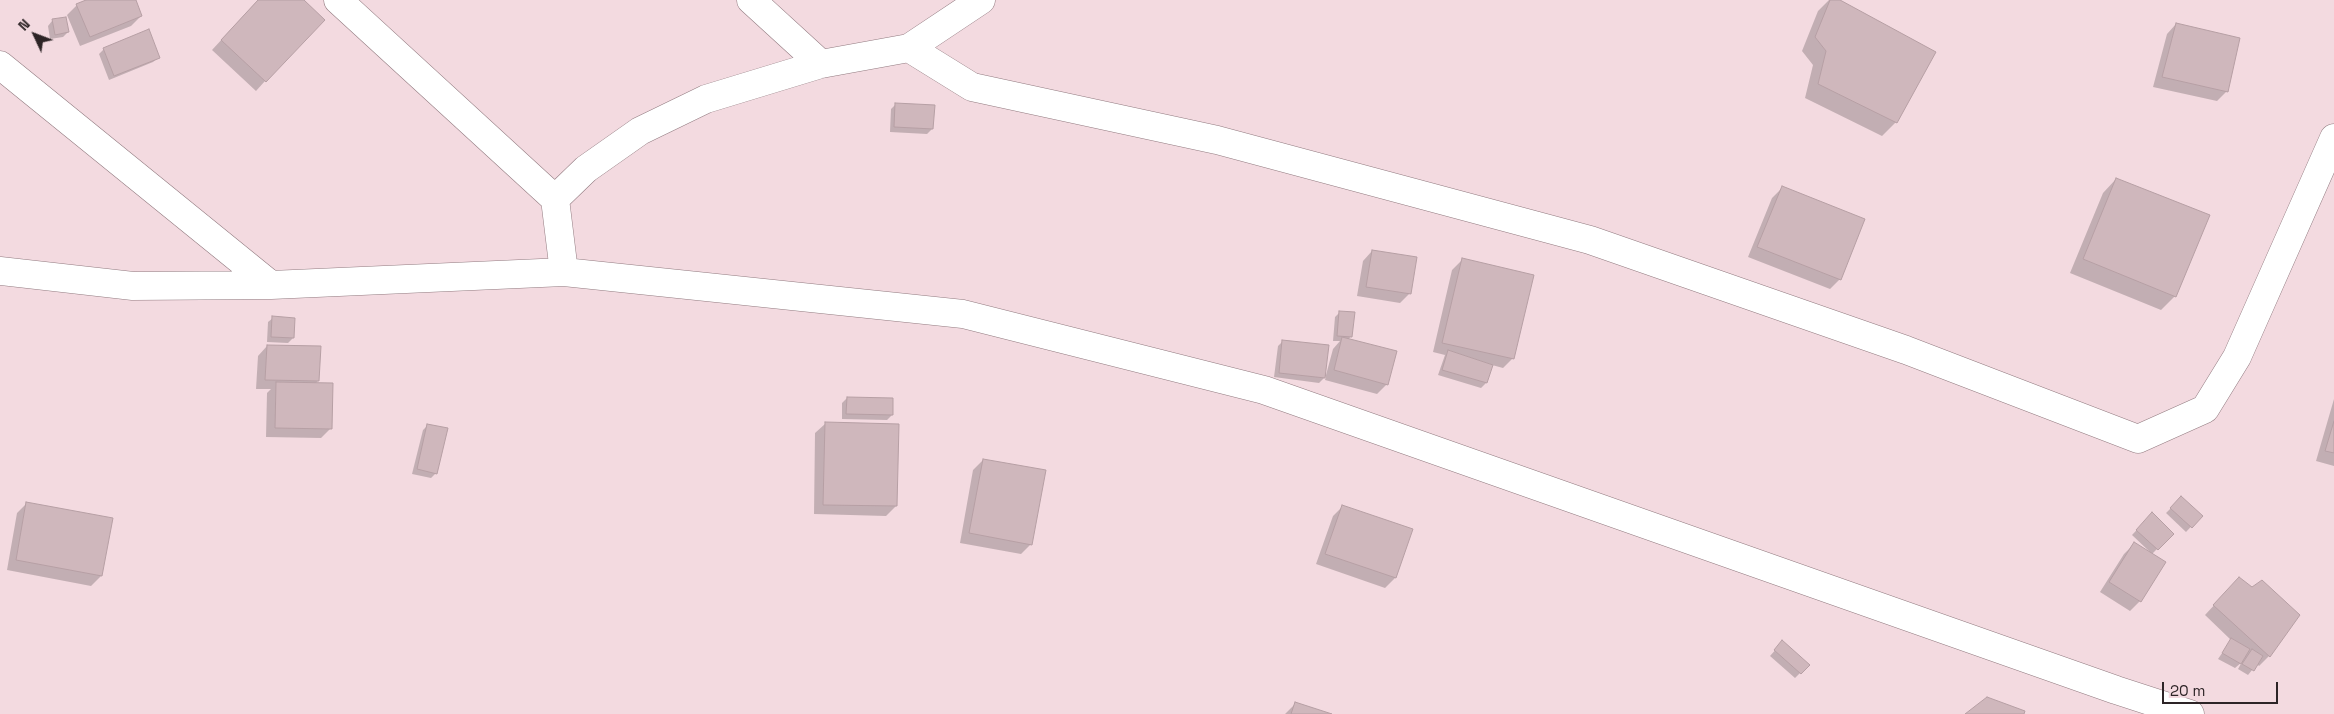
<!DOCTYPE html>
<html>
<head>
<meta charset="utf-8">
<style>
	body { margin:0 }
	#map { position:relative; width:2334px; height:714px; overflow:hidden; background:#f3dae0; font-family:"Space Grotesk",sans-serif }
	canvas { display:block }
	.north { position:absolute; left:10px; top:10px; width:50px; height:50px; -webkit-text-stroke:4px #f3dae0; paint-order:stroke; rotate:313deg; font-size:14px; font-weight:700; line-height:20px; text-align:center; color:#2d2426 }
	.north::after { content:''; display:block; margin:auto; width:18px; height:22px; background:#2d2426; clip-path:polygon(50% 0,100% 100%,50% 72%,0 100%) }
	.scale { position:absolute; left:2162px; top:682px; width:116px; height:22px; box-sizing:border-box; border:2px solid #2d2426; border-top:0; padding-left:6px; font-size:15px; line-height:18px; white-space:nowrap; color:#2d2426; -webkit-text-stroke:4px #f3dae0; paint-order:stroke }
</style>
</head>
<body>
<div id="map">
<canvas width="2334" height="714"></canvas>
<div class="north">N</div>
<div class="scale">20 m</div>
</div>
<script>
const c = document.querySelector('canvas').getContext('2d');
c.lineJoin = 'round';
function fillPath(path, color) {
  c.fillStyle = color;
  c.fill(path, 'evenodd');
}
function toPath(rows) {
  const path = new Path2D();
  for (const r of rows) {
    path.moveTo(r[0], r[1]);
    for (let i = 2; i < r.length; i += 2) path.lineTo(r[i], r[i + 1]);
  }
  return path;
}
function stroke(path, color, width, dash) {
  c.strokeStyle = color;
  c.lineWidth = width;
  c.lineCap = dash ? 'butt' : 'round';
  c.setLineDash(dash || []);
  c.stroke(path);
}
const shadow = toPath([
	[89,0,134,0,141,16,131,26,80,46,67,15,77,5],
	[258,0,302,0,265,81,256,91,212,50],
	[1829,0,1837,0,1896,122,1882,136,1805,98,1813,65,1802,51,1818,11],
	[52,21,68,32,63,37,50,39,48,26],
	[2176,24,2226,92,2217,101,2153,87,2167,34],
	[104,49,158,58,153,62,109,80,99,54],
	[896,104,932,129,927,134,890,132,891,109],
	[2116,179,2175,296,2161,310,2070,273,2103,193],
	[1782,188,1840,279,1830,289,1748,257,1772,198],
	[1372,251,1410,293,1400,303,1357,296,1363,261],
	[1462,260,1513,358,1503,368,1492,365,1486,383,1481,388,1438,375,1445,355,1433,352,1452,270],
	[1340,312,1351,336,1348,340,1387,384,1377,394,1325,380,1326,376,1319,383,1274,377,1278,346,1283,341,1326,375,1333,349,1340,341,1333,341,1335,317],
	[273,318,293,338,288,343,267,342,268,322],
	[267,346,318,381,315,384,331,428,321,438,266,437,267,393,271,389,256,389,258,356],
	[847,398,892,415,887,420,842,419,842,403],
	[2334,399,2334,466,2316,461],
	[825,424,896,506,886,516,814,514,815,433],
	[428,425,436,473,431,478,412,474,423,430],
	[983,460,1031,544,1021,554,960,543,973,470],
	[2181,498,2201,516,2186,532,2166,513],
	[27,503,101,576,91,586,7,570,17,513],
	[1343,506,1412,530,1395,578,1385,588,1316,564,1333,516],
	[2152,514,2172,534,2151,555,2140,601,2130,611,2100,592,2124,554,2134,544,2150,552,2132,535],
	[2230,588,2269,656,2259,666,2257,664,2248,675,2238,669,2242,662,2235,668,2218,659,2231,640,2205,615],
	[1778,647,1808,665,1795,678,1770,656],
	[1295,704,1328,714,1285,714]
]);
const building = toPath([
	[86,0,136,0,142,16,90,37,76,4,86,0],
	[258,0,304,0,325,20,266,82,221,40,258,0],
	[1830,0,1840,0,1936,52,1897,123,1818,84,1826,51,1815,37,1830,0],
	[66,17,69,32,55,35,52,19,66,17],
	[2176,23,2240,38,2228,92,2162,77,2176,23],
	[149,29,160,58,114,76,103,48,149,29],
	[895,103,935,105,933,129,894,127,895,103],
	[2116,178,2210,215,2176,297,2083,259,2116,178],
	[1782,186,1865,219,1841,280,1757,247,1782,186],
	[1372,250,1417,257,1411,294,1366,287,1372,250],
	[1462,258,1534,275,1514,359,1442,343,1462,258],
	[1339,311,1355,312,1352,337,1337,336,1339,311],
	[272,316,295,318,294,338,271,337,272,316],
	[1342,337,1397,351,1388,385,1334,370,1342,337],
	[1282,340,1329,345,1325,378,1279,373,1282,340],
	[267,345,321,346,319,381,265,380,267,345],
	[1448,350,1493,365,1487,383,1442,370,1448,350],
	[276,382,333,383,332,429,275,428,276,382],
	[847,397,893,398,893,415,846,414,847,397],
	[2334,421,2334,453,2325,451,2334,421],
	[825,422,899,424,897,506,823,505,825,422],
	[427,424,448,428,437,474,417,469,427,424],
	[983,459,1046,470,1032,545,969,533,983,459],
	[2181,496,2203,516,2192,528,2170,508,2181,496],
	[26,502,113,518,102,576,16,560,26,502],
	[1342,505,1413,529,1396,578,1325,554,1342,505],
	[2152,512,2174,534,2158,550,2136,530,2152,512],
	[2134,542,2166,562,2141,602,2109,582,2134,542],
	[2239,577,2252,587,2262,580,2300,615,2270,657,2213,605,2239,577],
	[2231,638,2250,649,2241,664,2222,653,2231,638],
	[1782,640,1810,665,1801,674,1774,650,1782,640],
	[2252,649,2263,656,2254,671,2242,664,2252,649],
	[1987,697,2025,711,2024,714,1965,714,1987,697],
	[1295,702,1332,714,1291,714,1295,702]
]);
const street = toPath([
	[338,0,555,199],
	[751,0,821,64],
	[909,48,972,87,1217,140,1590,240,1906,350,2138,439,2205,409,2237,357,2334,138],
	[0,65,271,285],
	[0,271,133,286,271,285,564,272,963,314,1264,390,2116,690,2190,714],
	[564,272,555,199,586,169,640,131,706,99,821,64,909,48,981,0]
]);
fillPath(shadow, '#0003');
fillPath(building, '#cfb7bc');
stroke(building, '#b69fa4', 1);
stroke(street, '#927b80', 29);
stroke(street, '#fff', 28);
</script>
</body>
</html>
